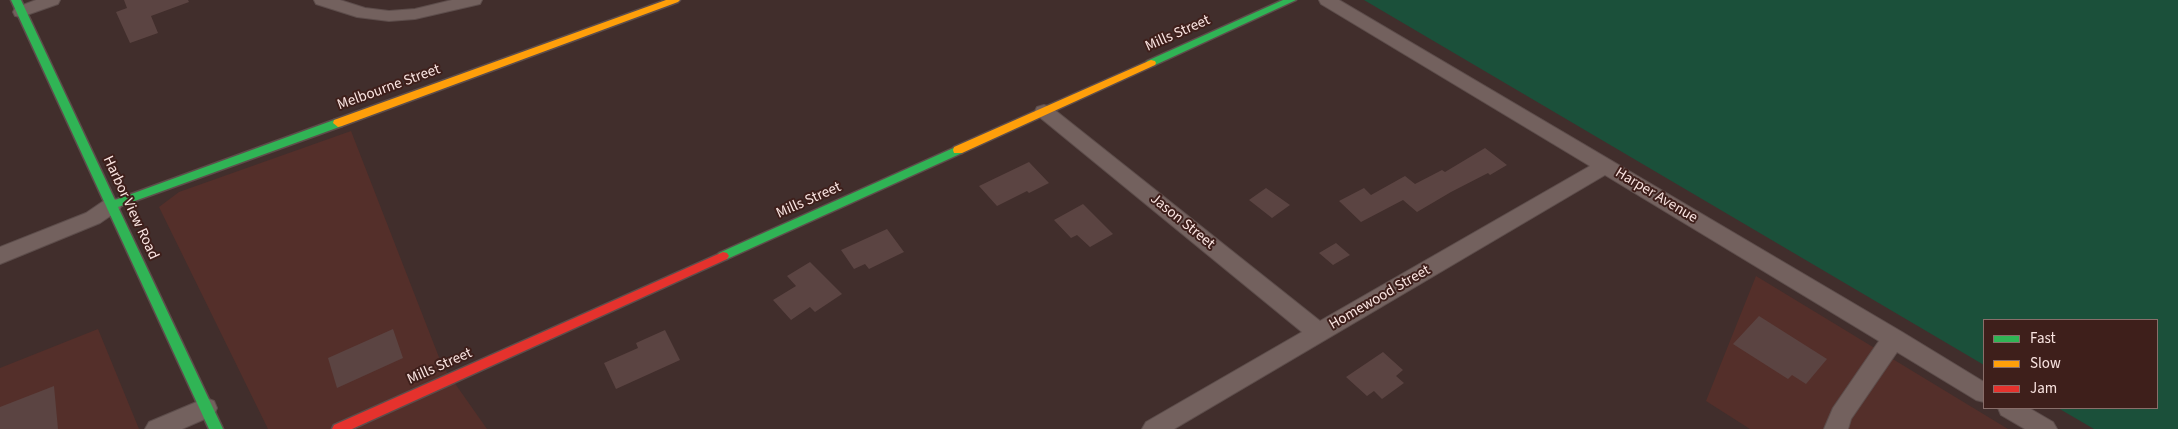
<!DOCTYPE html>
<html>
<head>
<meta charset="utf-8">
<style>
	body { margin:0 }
	#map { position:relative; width:2178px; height:429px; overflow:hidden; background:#412e2c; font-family:"Source Sans 3",sans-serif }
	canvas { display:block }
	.legend { position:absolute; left:1983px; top:319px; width:175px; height:90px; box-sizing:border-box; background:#3e1f1b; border:1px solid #896e6a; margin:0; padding:6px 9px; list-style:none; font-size:15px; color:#fae4e1 }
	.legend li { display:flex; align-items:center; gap:10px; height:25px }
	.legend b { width:25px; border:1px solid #896e6a }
</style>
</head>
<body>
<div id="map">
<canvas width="2178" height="429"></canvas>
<ul class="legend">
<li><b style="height:6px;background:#30b455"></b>Fast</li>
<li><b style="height:6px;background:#ff9f0a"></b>Slow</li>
<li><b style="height:6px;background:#e5322d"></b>Jam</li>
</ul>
</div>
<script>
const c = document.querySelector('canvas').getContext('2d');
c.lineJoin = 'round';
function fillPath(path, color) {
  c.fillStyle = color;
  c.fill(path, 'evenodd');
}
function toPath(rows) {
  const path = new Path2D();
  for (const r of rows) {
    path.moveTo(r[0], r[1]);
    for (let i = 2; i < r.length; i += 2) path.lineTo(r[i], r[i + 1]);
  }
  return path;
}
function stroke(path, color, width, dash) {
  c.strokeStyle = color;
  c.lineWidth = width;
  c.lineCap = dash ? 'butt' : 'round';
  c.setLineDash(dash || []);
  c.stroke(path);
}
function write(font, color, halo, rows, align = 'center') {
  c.font = font + ' "Source Sans 3",sans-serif';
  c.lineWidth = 4;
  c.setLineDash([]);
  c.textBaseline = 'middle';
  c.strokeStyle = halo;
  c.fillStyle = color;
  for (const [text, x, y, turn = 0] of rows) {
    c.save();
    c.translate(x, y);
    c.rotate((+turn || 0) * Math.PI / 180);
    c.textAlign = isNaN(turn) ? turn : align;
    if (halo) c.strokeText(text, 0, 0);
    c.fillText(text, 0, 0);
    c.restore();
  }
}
const built = toPath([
	[351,131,442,365,487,429,268,429,159,207,179,192],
	[1756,276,2008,429,1750,429,1706,401],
	[98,329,139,429,0,429,0,368]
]);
const green = toPath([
	[1364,0,2178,0,2178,429,2094,429,2058,408,2157,408,2157,320,1984,320,1984,365]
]);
const building = toPath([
	[124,0,188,0,189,2,151,16,158,33,130,43,116,12,127,8],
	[1485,148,1507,165,1490,175,1488,173,1451,192,1417,212,1403,200,1361,222,1339,201,1364,188,1371,195,1405,176,1415,184,1442,170,1445,172],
	[1029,162,1049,183,1029,193,1027,191,997,206,979,186],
	[1266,188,1290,205,1272,218,1249,200],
	[1083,204,1113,234,1090,247,1077,235,1071,238,1054,220],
	[887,229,904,252,869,269,865,264,854,269,841,250],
	[1336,243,1350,255,1333,265,1319,253],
	[810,262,842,294,815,312,810,307,791,320,773,300,796,286,787,276],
	[1759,316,1827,359,1806,384,1792,375,1788,379,1733,344],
	[393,329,403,358,337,388,328,358],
	[665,330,680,360,616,389,604,363,638,348,636,343],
	[1383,352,1403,370,1396,376,1404,383,1382,399,1374,391,1367,396,1346,377],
	[54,386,58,429,0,429,0,407]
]);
const street = toPath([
	[36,0,60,0,58,4,21,17,15,16,13,12,15,8,36,0],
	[314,0,340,0,365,8,389,11,415,9,452,0,482,0,480,4,415,19,389,21,357,17,316,4,314,0],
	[1319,0,1339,0,1902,332,1984,382,1984,402,1976,400,1897,352,1851,419,1848,429,1824,429,1833,408,1879,341,1605,175,1174,429,1142,429,1146,422,1302,332,1037,115,1035,111,1037,107,1044,105,1051,107,1320,321,1590,166,1321,4,1319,0],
	[112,198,119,200,122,205,119,210,100,223,0,264,0,247,86,213,105,200,112,198],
	[206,398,214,401,217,408,214,415,182,429,145,429,149,422,206,398],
	[1998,408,2029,408,2053,422,2057,429,2025,429,2001,415,1998,408]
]);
const fast = toPath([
	[11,0,21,0,115,200,334,120,338,119,343,123,342,126,118,207,223,429,209,429,11,0],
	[1283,0,1296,0,1155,65,1147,65,1146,63,1147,61,1283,0],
	[958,146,962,147,963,150,962,153,727,259,719,259,717,256,719,253,958,146]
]);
const slow = toPath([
	[666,0,680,0,678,2,342,126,338,127,333,123,334,120,666,0],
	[1151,60,1155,61,1156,63,1155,65,962,153,954,153,953,150,954,147,1151,60]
]);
const jam = toPath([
	[723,252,727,253,729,256,727,259,352,429,332,429,334,425,723,252]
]);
const streetNames = [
	["Mills Street",1178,34,-24],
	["Melbourne Street",389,88,-20],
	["Harper Avenue",1656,196,31],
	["Mills Street",809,201,-24],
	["Harbor View Road",130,208,65],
	["Jason Street",1182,222,39],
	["Homewood Street",1380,298,-30],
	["Mills Street",440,367,-24]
];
fillPath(built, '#542f2a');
fillPath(green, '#1b503a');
fillPath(building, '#5b4442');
stroke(street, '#5d4d4b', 2);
stroke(fast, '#5d4d4b', 3);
stroke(slow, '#5d4d4b', 3);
stroke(jam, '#5d4d4b', 3);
fillPath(street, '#73615e');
fillPath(fast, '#30b455');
fillPath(slow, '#ff9f0a');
fillPath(jam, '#e5322d');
write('15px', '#fae4e1', '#3e1f1b', streetNames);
</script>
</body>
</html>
